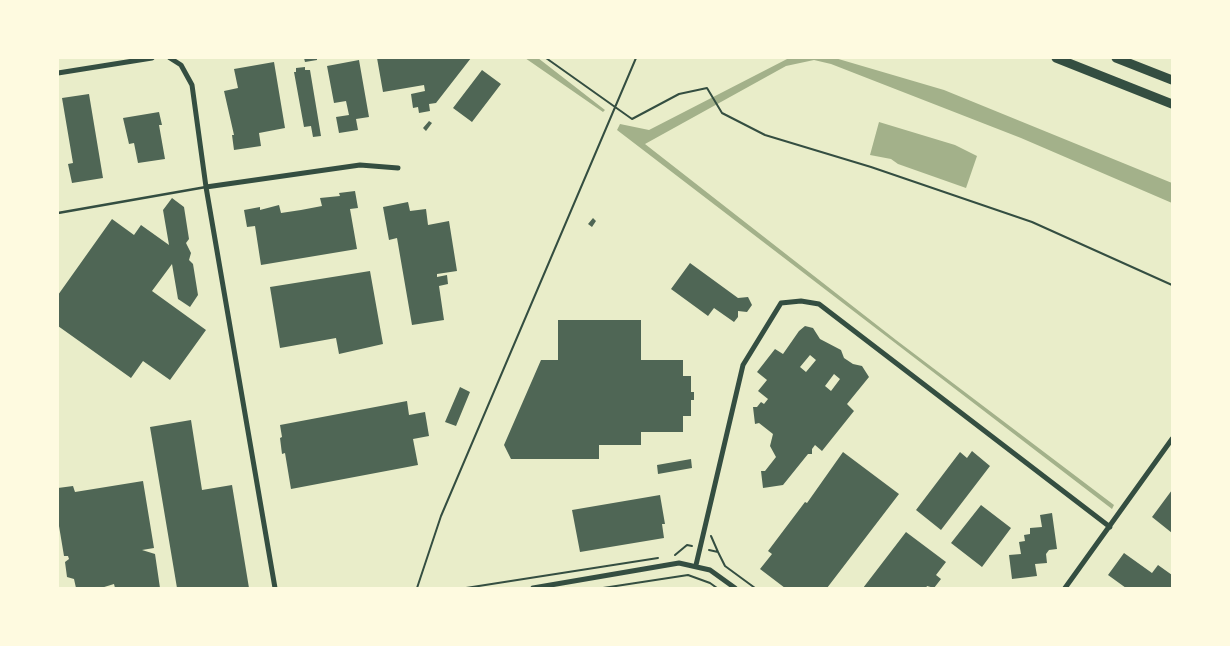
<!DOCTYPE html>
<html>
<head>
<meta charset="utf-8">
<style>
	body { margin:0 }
	#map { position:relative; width:1230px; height:646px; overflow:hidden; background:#e9edc9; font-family:Mulish,sans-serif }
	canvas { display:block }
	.frame { position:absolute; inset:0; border:59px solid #fefae0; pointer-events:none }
</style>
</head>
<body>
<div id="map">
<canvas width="1230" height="646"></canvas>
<div class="frame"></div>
</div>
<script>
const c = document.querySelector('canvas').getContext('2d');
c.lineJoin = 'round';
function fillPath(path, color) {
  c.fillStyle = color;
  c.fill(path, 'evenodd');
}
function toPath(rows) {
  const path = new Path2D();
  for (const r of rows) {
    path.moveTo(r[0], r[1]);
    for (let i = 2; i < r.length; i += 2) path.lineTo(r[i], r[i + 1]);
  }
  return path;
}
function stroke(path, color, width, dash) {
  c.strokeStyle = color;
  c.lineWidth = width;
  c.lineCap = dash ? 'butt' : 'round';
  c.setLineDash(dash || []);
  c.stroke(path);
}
const water = toPath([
	[525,58,538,58,605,110,603,112],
	[789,58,835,58,944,90,1172,183,1172,203,1021,138,831,64,814,60,786,66,645,144,896,340,1114,505,1112,509,617,130,620,124,649,130],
	[879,122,955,145,977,156,966,188,898,164,891,159,870,155]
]);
const building = toPath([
	[304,58,317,58,317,60,305,62],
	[377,58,471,58,436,103,429,104,430,111,419,113,418,107,413,108,411,94,425,91,424,85,383,92],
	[359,60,369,117,356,119,358,130,339,133,336,117,349,115,346,101,334,103,327,66],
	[274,62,285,128,259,133,261,146,234,150,232,135,234,135,224,91,238,88,234,69],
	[305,67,305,70,310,70,321,136,313,137,311,126,304,127,294,72,296,72,296,68],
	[482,70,501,84,472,122,453,108],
	[89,94,103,178,72,183,68,164,73,163,62,98],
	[159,112,162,125,159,125,165,159,138,163,134,143,129,144,123,118],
	[429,121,432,123,426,131,423,128],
	[355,191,358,208,350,209,357,249,261,265,255,226,247,227,244,210,260,207,260,210,279,205,281,213,301,210,322,206,320,198,340,196,339,193],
	[172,198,184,207,189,239,186,243,191,253,189,260,193,264,198,295,190,307,178,299,172,264,152,291,206,330,170,380,143,361,131,378,58,326,58,295,112,219,134,235,141,225,169,245,163,210],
	[408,202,410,211,426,209,428,225,449,221,457,271,437,274,437,277,447,275,448,284,439,286,444,320,412,325,397,238,389,240,383,207],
	[593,218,596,221,592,227,588,224],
	[690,263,738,298,748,297,752,305,747,312,738,311,738,317,734,322,714,308,708,316,671,289],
	[370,271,383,344,339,354,336,338,280,348,270,287],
	[558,320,641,320,641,360,683,360,683,376,691,376,691,392,694,392,694,400,691,400,691,416,683,416,683,432,641,432,641,445,599,445,599,459,511,459,504,445,541,360,558,360],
	[805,326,813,328,820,339,841,350,844,358,853,364,862,366,869,377,847,404,854,411,822,451,815,445,812,449,812,454,808,454,783,485,763,488,761,471,765,471,776,457,770,446,773,434,759,423,755,424,753,407,757,407,761,402,764,404,768,399,758,391,767,380,757,372,775,349,783,354,799,331],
	[810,355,816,360,806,372,800,367],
	[834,374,840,379,831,391,825,386],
	[460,387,470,392,456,426,445,422],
	[407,401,409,415,425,412,429,436,413,439,418,465,291,489,285,453,282,454,280,438,282,437,280,425],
	[191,420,202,490,232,485,249,588,177,588,150,427],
	[972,451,990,466,941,530,916,510,960,452,967,458],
	[843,452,899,494,827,588,785,588,760,569,772,554,768,551,805,502,807,503],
	[691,459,692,468,658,474,657,465],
	[143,481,154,548,142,550,155,554,160,588,115,588,114,584,101,588,76,588,74,579,67,577,65,562,69,559,68,556,64,556,58,520,58,488,73,486,75,492],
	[1172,490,1172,533,1152,517],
	[660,495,665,524,662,524,664,538,580,552,572,510],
	[981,505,1011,528,982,567,951,543],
	[1052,513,1057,549,1049,550,1046,554,1047,563,1035,564,1037,576,1012,579,1009,555,1021,554,1019,542,1025,541,1024,535,1030,534,1030,528,1042,527,1040,515],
	[906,532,946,562,936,575,941,579,934,588,927,586,926,588,863,588],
	[1124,553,1152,573,1158,565,1172,575,1172,588,1126,588,1108,575]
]);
const path = toPath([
	[546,58,632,119,679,94,707,88,722,113,765,135,871,167,1032,222,1172,285],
	[711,536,718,552],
	[709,550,718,552,725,566,755,588],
	[675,555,687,545,692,546],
	[417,588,441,516,636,58],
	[466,588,658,558],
	[603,588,688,575,710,583,717,588]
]);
const service = toPath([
	[58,213,206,187]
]);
const minor = toPath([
	[170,58,181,65,192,85,206,187,275,588],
	[58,73,152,58],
	[206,187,360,165,398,168],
	[696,565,743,365,781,303,801,301,819,304,1110,527],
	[533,588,679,563,710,570,735,588],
	[1065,588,1172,439]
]);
const motorway = toPath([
	[1056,58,1172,104],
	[1116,58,1172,80]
]);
fillPath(water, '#a3b18a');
fillPath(building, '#4f6655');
stroke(path, '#344e41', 2);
stroke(service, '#344e41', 2.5);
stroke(minor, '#344e41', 5);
stroke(motorway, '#344e41', 9);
</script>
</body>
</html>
